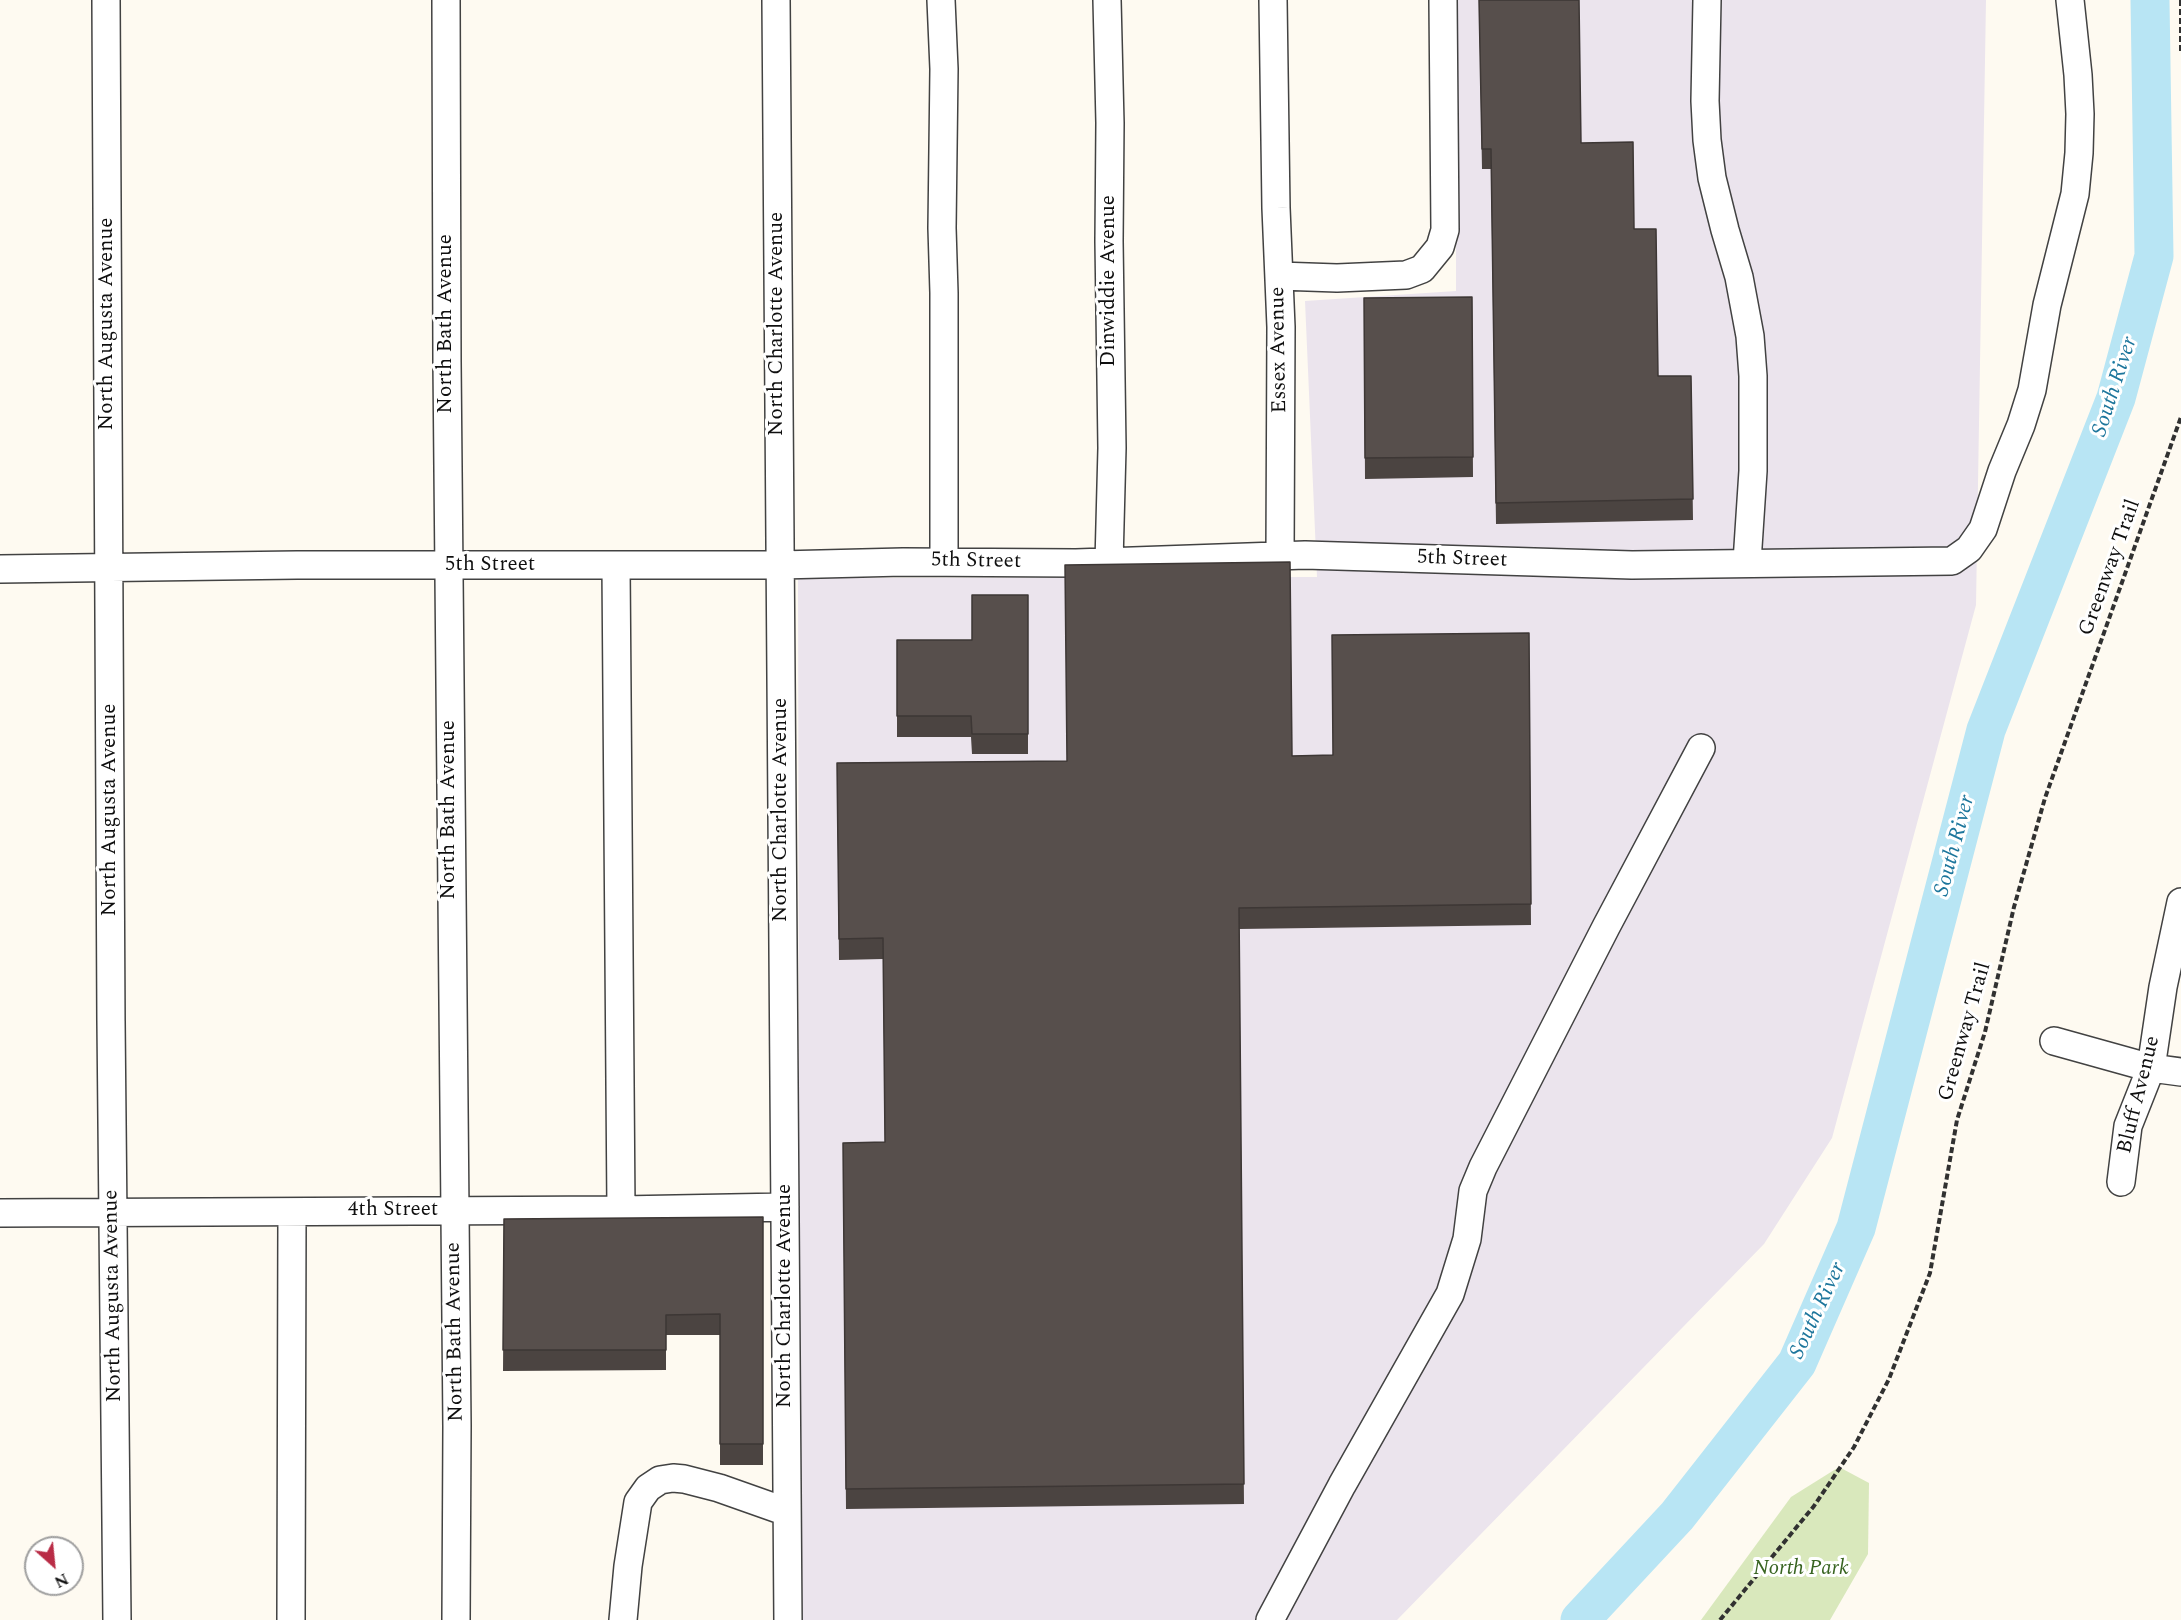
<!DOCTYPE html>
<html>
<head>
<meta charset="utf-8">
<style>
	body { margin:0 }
	#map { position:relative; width:2181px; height:1620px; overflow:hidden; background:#fefaf1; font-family:Spectral,serif }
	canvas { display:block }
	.north { position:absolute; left:24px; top:1536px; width:60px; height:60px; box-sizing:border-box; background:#fff; border:2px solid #9f9f9f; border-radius:50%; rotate:153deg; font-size:16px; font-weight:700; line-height:24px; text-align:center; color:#0f0f0f }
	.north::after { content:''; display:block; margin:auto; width:21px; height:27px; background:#b92c46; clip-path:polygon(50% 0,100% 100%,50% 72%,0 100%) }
</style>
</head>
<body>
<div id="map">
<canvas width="2181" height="1620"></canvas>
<div class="north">N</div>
</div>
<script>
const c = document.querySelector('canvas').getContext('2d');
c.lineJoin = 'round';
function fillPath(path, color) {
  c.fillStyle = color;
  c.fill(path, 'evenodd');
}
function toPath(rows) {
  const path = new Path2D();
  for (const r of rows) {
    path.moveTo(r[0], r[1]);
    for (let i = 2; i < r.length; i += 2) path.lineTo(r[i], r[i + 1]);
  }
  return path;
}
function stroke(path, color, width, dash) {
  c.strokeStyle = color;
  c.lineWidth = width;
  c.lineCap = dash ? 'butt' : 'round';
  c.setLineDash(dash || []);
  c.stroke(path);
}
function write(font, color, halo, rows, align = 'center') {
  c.font = font + ' Spectral,serif';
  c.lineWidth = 6;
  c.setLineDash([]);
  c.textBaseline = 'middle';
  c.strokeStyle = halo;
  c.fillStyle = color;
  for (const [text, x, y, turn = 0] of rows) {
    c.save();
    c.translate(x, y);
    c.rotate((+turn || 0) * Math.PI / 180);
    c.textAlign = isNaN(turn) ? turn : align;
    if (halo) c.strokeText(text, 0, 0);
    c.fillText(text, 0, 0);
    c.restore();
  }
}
const industrial = toPath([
	[1456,0,1986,0,1976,605,1832,1138,1764,1244,1397,1620,800,1620,798,578,1317,577,1305,301,1456,291]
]);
const green = toPath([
	[1839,1467,1869,1483,1868,1554,1830,1620,1701,1620,1791,1497]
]);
const river = toPath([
	[1580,1620,1677,1516,1797,1363,1856,1228,1986,730,2116,398,2154,256,2150,0]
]);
const path = toPath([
	[2181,0,2181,53],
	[1720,1620,1814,1506,1854,1447,1889,1379,1930,1273,1957,1120,1985,1032,2014,907,2045,798,2181,417]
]);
const minor = toPath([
	[106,0,111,1021,117,1620],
	[446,0,447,362,457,1426,456,1620],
	[776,0,788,1620],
	[941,0,944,69,942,228,944,293,944,562],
	[1107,0,1110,123,1109,241,1112,448,1109,562],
	[1273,0,1276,208,1281,327,1280,555],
	[1707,0,1705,101,1707,140,1712,178,1725,230,1739,277,1750,336,1753,376,1753,471,1747,562],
	[1279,276,1337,278,1406,275,1422,269,1440,247,1445,230,1443,0],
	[616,566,621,1210],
	[0,569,297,565,780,565,903,562,1076,563,1305,555,1632,565,1952,561,1969,549,1983,529,2002,471,2021,425,2032,390,2047,305,2075,194,2079,153,2080,114,2078,75,2070,0],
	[2054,1041,2151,1068,2181,1072],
	[2121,1182,2128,1126,2151,1068,2163,987,2181,902],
	[0,1213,621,1210,785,1207],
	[291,1620,292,1212],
	[623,1620,628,1566,638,1502,648,1488,660,1480,673,1478,684,1479,719,1488,787,1512],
	[1270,1620,1342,1485,1450,1294,1467,1239,1473,1191,1483,1167,1606,927,1701,748]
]);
const wall = toPath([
	[1479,0,1581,143,1634,229,1658,376,1691,376,1693,520,1496,524,1491,169,1482,169],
	[1472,297,1473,477,1365,479,1364,298],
	[1028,595,1028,754,972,754,971,737,897,737,897,640,972,640],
	[1529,633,1531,925,1239,929,1244,1504,846,1509,843,1143,885,1142,883,959,839,960,837,763,1066,761,1332,755],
	[763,1217,763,1465,720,1465,720,1335,666,1335,666,1370,503,1371,504,1219]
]);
const building = toPath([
	[1479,0,1579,0,1581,143,1633,142,1634,229,1656,229,1658,376,1691,376,1693,499,1496,503,1491,149,1482,149,1479,0],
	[1472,297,1473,457,1365,458,1364,298,1472,297],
	[1290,562,1292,756,1333,755,1332,635,1529,633,1531,904,1239,908,1244,1484,846,1489,843,1143,885,1142,883,938,839,939,837,763,1067,761,1065,565,1290,562],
	[972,595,1028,595,1028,734,972,734,971,716,897,716,897,640,972,640,972,595],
	[763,1217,763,1444,720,1444,720,1314,666,1315,666,1350,503,1350,504,1219,763,1217]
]);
const streetNames = [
	["Dinwiddie Avenue",1110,281,-90],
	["North Augusta Avenue",108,324,-90],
	["North Bath Avenue",447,324,-90],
	["North Charlotte Avenue",778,324,-90],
	["Essex Avenue",1280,350,-91],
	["5th Street",1462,560,2],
	["5th Street",976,562,1],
	["5th Street",490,566],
	["Greenway Trail",2111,568,-70],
	["North Augusta Avenue",111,810,-90],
	["North Bath Avenue",450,810,-90],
	["North Charlotte Avenue",782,810,-90],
	["Greenway Trail",1966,1032,-74],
	["Bluff Avenue",2140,1095,-76],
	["4th Street",393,1211],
	["North Augusta Avenue",114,1296,-91],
	["North Charlotte Avenue",786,1296,-90],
	["North Bath Avenue",456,1332,-91]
];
const parkNames = [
	["North Park",1801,1570]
];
const waterNames = [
	["South River",2116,387,-72],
	["South River",1956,846,-75],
	["South River",1819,1311,-65]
];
fillPath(industrial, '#ebe4ed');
fillPath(green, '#d9e8bc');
stroke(river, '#b8e5f4', 39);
stroke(minor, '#424242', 30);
stroke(path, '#313131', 4, [6, 3]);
stroke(minor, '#fff', 27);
fillPath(wall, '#4b4441');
fillPath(building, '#574f4c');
stroke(building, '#3d3735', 1.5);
write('21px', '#0f0f0f', '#fff', streetNames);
write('italic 21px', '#386421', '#fff', parkNames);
write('italic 22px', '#1d769c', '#fff', waterNames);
</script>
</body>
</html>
